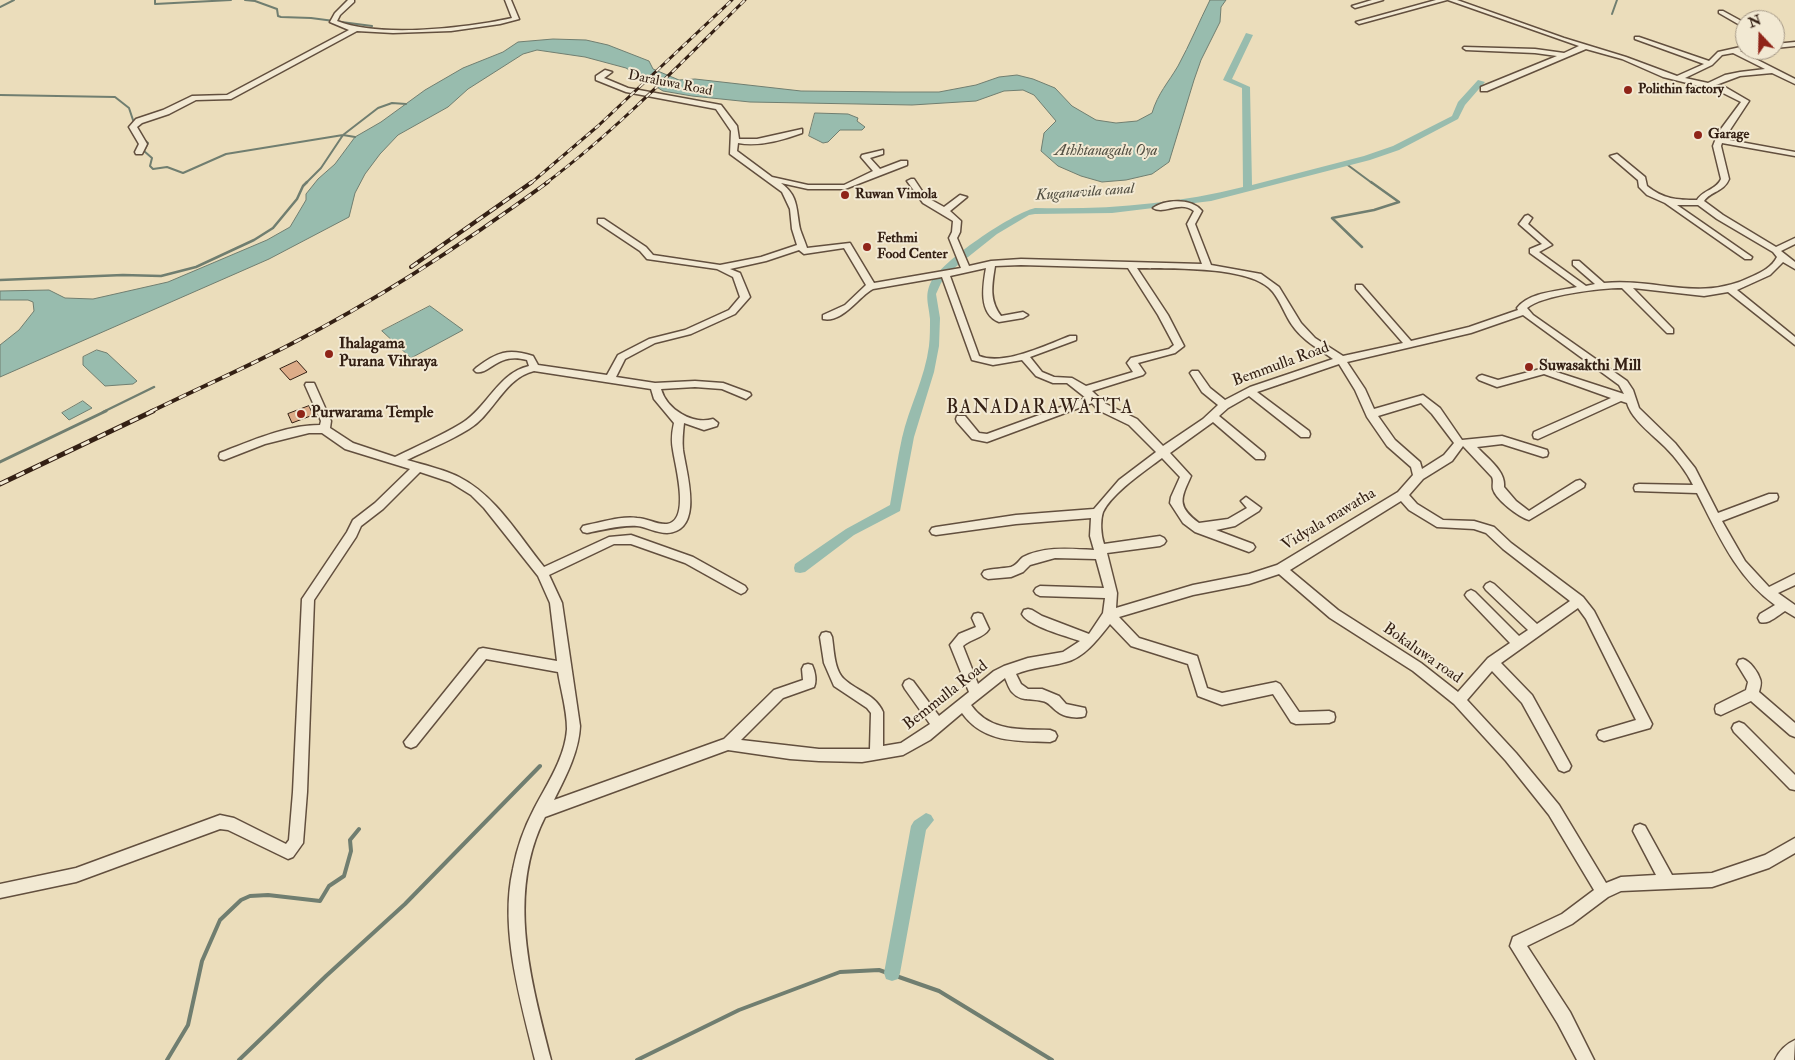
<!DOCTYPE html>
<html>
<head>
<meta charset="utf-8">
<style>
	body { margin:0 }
	#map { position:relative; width:1795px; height:1060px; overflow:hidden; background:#ebddbb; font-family:"IM FELL Double Pica",serif }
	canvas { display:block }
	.north { position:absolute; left:1735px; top:10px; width:50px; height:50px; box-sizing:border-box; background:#f2e9d3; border:1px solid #a69987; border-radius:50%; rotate:339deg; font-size:14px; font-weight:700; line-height:20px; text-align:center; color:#342014 }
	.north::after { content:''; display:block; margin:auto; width:18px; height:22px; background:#8f2418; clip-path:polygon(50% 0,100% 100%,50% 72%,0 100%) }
</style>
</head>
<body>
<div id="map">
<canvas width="1795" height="1060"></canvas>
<div class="north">N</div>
</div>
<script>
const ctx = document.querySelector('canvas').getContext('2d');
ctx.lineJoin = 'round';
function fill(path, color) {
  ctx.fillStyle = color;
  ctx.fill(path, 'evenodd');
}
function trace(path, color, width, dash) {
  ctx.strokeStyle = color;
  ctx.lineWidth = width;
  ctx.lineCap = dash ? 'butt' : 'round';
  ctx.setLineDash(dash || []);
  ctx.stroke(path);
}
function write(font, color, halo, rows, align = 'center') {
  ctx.font = font + ' "IM FELL Double Pica",serif';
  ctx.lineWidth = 4;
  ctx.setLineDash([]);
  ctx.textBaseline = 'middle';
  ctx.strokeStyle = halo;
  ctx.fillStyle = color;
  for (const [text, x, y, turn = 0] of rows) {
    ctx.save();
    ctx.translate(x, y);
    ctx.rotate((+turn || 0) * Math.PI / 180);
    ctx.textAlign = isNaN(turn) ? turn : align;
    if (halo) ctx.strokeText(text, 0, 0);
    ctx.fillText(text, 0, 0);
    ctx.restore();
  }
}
const water = new Path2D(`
	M1210 0H1226L1221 7 1220 22 1201 60 1194 80 1169 162 1152 174 1126 180 1102 182 1081 176 1058 166 1041 151 1044 133 1056 121 1034 95 1023 90 1004 91 976 101 912 105 750 102 692 96 663 91 626 68 585 57 537 50 523 54 468 89 448 107 398 135 380 154 365 174 355 193 349 217 269 259 0 377V345L19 330 34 311 33 302 28 300H0V291L49 290 65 298 93 299 168 282 267 240 290 227 306 200V194L318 179 335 164 355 137 381 122 425 90 463 68 503 52 518 42 553 39 586 40 608 45 649 61 653 69 679 80 695 79 801 91 896 92H939L976 85 999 77 1017 75 1033 79 1055 88 1072 106 1096 120 1116 123 1137 121 1152 113C1158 93 1168 83 1178 66 1190 44 1199 22 1210 0Z
	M815 113 848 114 858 118 857 121 865 127 862 130H840L828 142 823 143 809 136Z
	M430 306 463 330 411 358 382 331Z
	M97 350 107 353 137 381 133 384 105 386 83 365V357Z
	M83 401 92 408 69 420 62 413Z`);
fill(water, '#98bcae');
trace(water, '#707e70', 1);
trace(new Path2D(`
	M155 0V4L231 0
	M245 0 255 1 277 9 278 16 281 17 311 18 372 26
	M0 7 14 0
	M1612 14 1617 0
	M0 95 115 97 129 108 134 123
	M142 138 148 143 144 151 152 158 150 166 153 169 167 167 183 173 226 154 343 135 355 137
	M1345 163 1372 183
	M306 183 321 168 343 135 378 108 392 103 406 104`), '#707e70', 2);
trace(new Path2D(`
	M1362 247 1332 218 1374 210 1399 202 1371 182
	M0 280 123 275 161 276 196 267 254 240 273 228 297 199 303 186 307 182
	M103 412 154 387`), '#707e70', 2.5);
trace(new Path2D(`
	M0 462 106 411`), '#707e70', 3);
trace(new Path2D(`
	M167 1060 188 1025 202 961 220 920 241 900 250 896 268 895 320 901 329 886 344 876 351 851 350 840 359 829
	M239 1060 326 976 405 904 540 766
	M637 1060 739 1010 840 972 879 970 939 991 1052 1060`), '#707e70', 4);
fill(new Path2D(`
	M1246 33 1253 35 1232 79 1250 87 1252 185 1364 156 1393 146 1452 116 1458 102 1478 80 1485 82 1465 105 1458 119 1399 150 1370 160 1211 201 1112 213 1035 214 1029 215 997 234 948 273 941 283 936 294 940 318 939 346 934 372 914 437 900 511 854 535 805 572 800 573 795 572 794 568 795 564 846 529 890 505C894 483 897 460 902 438 909 407 925 378 929 346 930 337 930 328 930 319 929 305 924 296 931 282 942 261 1011 214 1035 208 1104 210 1175 204 1243 187L1242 88 1223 80Z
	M926 813 931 815 934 820 926 830 900 973 898 979 892 981 886 979 884 973 911 826 914 821Z`), '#98bcae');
const building = new Path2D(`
	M297 361 307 372 290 380 280 369Z
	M309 406 313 415 292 423 288 414Z`);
fill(building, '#ddac88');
trace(building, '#342014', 1);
const minor = new Path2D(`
	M348 0H354V2L340 15 337 21C379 38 467 28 512 18L505 0H511L519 19 500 24 451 31 393 33 357 31 231 99 196 100 169 114 142 123 137 127 147 144 142 154H136L135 152 139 144 129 127 136 119 163 110 192 96 227 95 349 30 330 22 335 13Z
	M1372 0H1383L1355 8 1352 6Z
	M1436 0H1447L1359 24 1356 22Z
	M1448 0H1457L1564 38 1626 57 1677 76 1704 64 1635 39V37H1639L1709 61 1718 52 1745 46V50L1740 51 1795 79V84L1772 73 1740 76 1716 85 1725 87 1749 101 1724 139 1795 152V156L1722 143 1721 146 1729 179C1724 192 1711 191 1704 201L1723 215 1776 247 1795 238V244L1781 251 1795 262V269L1783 262 1770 275 1737 290 1795 337V345L1728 292 1704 296 1633 288 1673 329V333H1667L1622 288C1601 288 1542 295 1527 308L1533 315 1627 381 1633 390 1639 408 1675 443 1695 468 1718 513 1769 494H1777L1778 497 1777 500 1722 521 1745 561 1769 587 1795 574V585L1778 593 1795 605V617L1785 611C1777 616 1768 625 1760 622L1758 618 1760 614 1775 605C1736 577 1718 534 1697 493L1635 491 1634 488 1635 485 1639 484 1693 485C1686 471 1676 458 1665 447 1652 434 1632 420 1627 403L1621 401 1538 439 1534 438 1533 435 1534 432 1611 398 1544 374 1497 387 1479 380 1477 378 1479 376 1482 375 1498 380 1544 368 1624 394 1619 385 1523 315 1471 333 1347 362 1365 389 1374 409 1423 395 1440 408 1462 440 1502 436 1547 450 1548 453 1547 456 1543 457 1502 444 1477 447C1487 458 1506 471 1504 487L1516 501 1529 511 1576 481 1580 480 1585 484 1584 487 1529 520C1519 517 1496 500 1493 489 1492 485 1494 481 1492 477L1463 446 1452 461 1423 479 1409 495 1417 504 1443 520 1474 521 1494 527 1511 543 1583 597 1594 611 1650 720 1652 724 1650 728 1604 741 1599 739 1597 735 1599 731 1636 720 1586 619 1578 608 1501 663 1532 695 1569 762 1571 766 1569 770 1564 772 1559 770 1522 703 1492 671 1467 700 1516 753 1559 805 1606 883 1621 877 1656 875 1633 831 1635 826 1640 824 1645 826 1672 875 1712 873 1765 855 1795 838V853L1769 868 1712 887 1621 891 1608 897 1572 924 1527 946 1570 1012 1594 1060H1577L1558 1024 1510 946 1513 937 1562 914 1594 890 1549 815 1506 761 1454 704 1413 671 1330 618 1279 574 1249 584 1193 595 1119 617 1139 638 1197 656 1207 688 1222 693 1276 682 1280 684 1299 712 1329 711 1334 713 1335 717 1334 721 1329 723 1296 724 1291 722 1273 694 1222 705 1198 696 1188 664 1131 646 1110 624C1099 638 1084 658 1066 662 1049 667 1032 667 1016 674L1021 684 1028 689H1042L1059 696 1066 704 1085 708 1086 712 1085 716C1078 719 1064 717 1058 712 1052 708 1049 702 1042 701 1030 698 1021 702 1012 692 1009 689 1007 682 1005 678L971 705C990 732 1020 729 1050 730L1055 732 1057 736 1055 740 1050 742C1017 741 983 743 962 713L930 740 903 755 862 762 819 761 790 759 728 750 545 817C506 894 531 981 551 1060H535C521 1002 499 929 513 869 517 848 524 828 534 809 547 784 565 758 567 729 567 710 561 691 558 672L486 659 416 746 411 748 406 746 404 742 479 649 483 648 557 661 550 603 538 576 484 508 471 495 450 482 420 472 383 509 361 526 356 537 314 600 307 792 303 843 293 857 288 859 228 830 220 829 76 882 0 898V884L76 868 220 815 234 818 286 844 289 840 293 792 302 599 347 532 353 520 375 503 410 469 345 449 322 433H309L265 444 224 460 220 459 219 456 220 453C251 441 286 425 320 425L321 421 305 385 306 383H314L315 385 331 421 330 428 353 443 395 457C417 446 441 436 462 423 487 408 498 373 529 366L527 360C497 352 490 375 476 372L474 370 476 368C497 352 508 348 533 356L538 365 607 375 618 355 649 339 685 330 729 310 740 297 733 277 717 269 647 259 640 251 598 223V219H604L646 247 653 255 720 265 761 257 797 245 792 229 790 209 782 192 730 154 731 131 716 109 626 92 596 80V76L605 70 612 72 604 78 628 88 721 105 737 126 739 139H757L802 129V133C783 140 759 147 738 143L737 151 772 177 808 185H844L873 171 861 157 862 155 883 150V154L870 158 880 169 901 161H907V165L845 189H808L781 183C799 196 796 210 800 229 802 235 805 242 807 248L850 243 874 283 961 268 949 238 952 232 953 221 923 203 907 181 911 179H914L926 197 944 207 960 195 967 197 950 211 961 221 960 232 957 238 969 266 991 261 1021 259 1202 264 1187 224 1194 211C1180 200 1164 215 1153 208 1165 199 1192 198 1202 211L1195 224 1211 265 1261 274 1279 287 1301 323 1315 338 1343 356 1403 343 1356 289V285H1362L1411 341 1469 327 1518 310 1517 308C1529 292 1559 291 1577 287L1530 253V249L1542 244 1519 224 1525 216 1528 215 1532 218 1528 224 1552 245 1539 252 1586 286 1595 284 1573 265V261H1579L1604 283C1660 278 1699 303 1753 276 1762 272 1772 267 1777 257L1773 252 1717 219 1698 205H1677L1752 257 1751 259H1745L1665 203 1647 195 1639 187 1638 180 1610 156 1617 154 1645 177 1647 186C1663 199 1677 200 1697 200 1703 190 1716 190 1721 179L1713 146 1718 133 1741 102 1719 91 1663 77 1622 59 1586 49 1487 91H1481V87L1557 56 1535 53 1466 50 1463 48 1464 47 1535 49 1564 53 1579 46ZM1733 53 1765 69 1740 72 1725 75 1708 83 1685 78 1712 65 1722 55ZM844 248 866 285 845 305 823 315V319C843 323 858 297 873 289L942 277 972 360 993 365 1022 360 1036 376 1053 383H1067L1086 398 987 434 979 433 965 416H957L956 419 957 422 972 439 987 442 1092 403 1098 410 1129 425 1156 452 1119 480 1094 509 1016 515 936 527 932 528 930 531 932 534 936 535 1016 524 1091 518 1090 536 1094 550C1071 549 1045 546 1023 557 1019 560 1017 565 1011 567 1002 569 993 568 984 571L982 574 984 577 988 579 1011 577 1023 572 1030 565 1055 558 1096 559 1104 588 1040 586 1036 588 1034 591 1036 594 1040 596 1105 598 1103 613 1089 634 1042 616 1032 610 1028 609 1024 610 1022 614C1028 626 1066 636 1080 641L1063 652 1028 658 1004 666 994 671 978 684 963 646C970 639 984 638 989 629L982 614 978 613 974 614 972 618 976 627 959 634 950 645 969 692 939 716 913 681 909 679 905 681 903 685 905 689 930 724 901 743 883 746V712C875 694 858 692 844 679 834 670 834 649 832 637L830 633 826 632 822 633 820 637 824 663 834 686 867 708 871 713 870 749H819L741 740 783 698 814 687C817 681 815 671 812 665L808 664 804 665 802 669 803 680 774 690 724 739 554 800C565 778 579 752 580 726L562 603 549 575 614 544H631L685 563 737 592 741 594 745 592 747 589 745 586 693 557 631 535 609 537 544 567C519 536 495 495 459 477 443 469 424 465 407 460 427 450 450 441 469 429 494 414 504 378 534 371L651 389 654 399 674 423C672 432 671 440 673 450 675 465 691 521 667 524 657 525 647 518 637 518 620 516 603 522 587 525L583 526 581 529 583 532 587 533C603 530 620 525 637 526 647 527 656 533 667 533 705 531 686 472 683 450 682 441 683 432 684 423L704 430 717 426 718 423 713 419C693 425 667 410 661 389L695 387 722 389 746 399 751 395 750 393 723 383 695 381 655 383 616 377 625 359 655 343 691 334 735 314 750 297 740 273 730 269 766 261 799 250 804 254ZM1021 265 1128 268 1158 315 1174 345 1169 349 1131 358 1127 363 1133 372 1086 386 1072 378 1054 377 1042 372 1030 357 1076 340V336H1070C1046 345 1004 366 979 356L950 276 986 268C983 285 978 314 999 322L1023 318 1028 315 1023 312 1001 316C989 300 992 285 995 266ZM1137 268C1170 269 1252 265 1273 292 1281 302 1285 315 1292 325 1302 340 1319 349 1333 359L1250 387 1225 400 1210 388 1198 371H1192L1190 373 1202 392 1218 405 1203 419 1163 446 1137 419 1106 404 1092 391 1143 375 1145 373 1138 363 1175 353 1184 346 1168 315ZM1339 364 1355 390 1367 417 1387 446 1411 467 1413 475 1398 492 1277 565 1249 574 1193 585 1116 608 1117 593 1107 553 1160 546 1164 544 1166 541 1164 538 1160 536 1104 544C1101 535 1100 521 1103 512 1112 493 1145 471 1162 458L1180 477 1171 497 1170 503 1183 523 1195 532 1249 552 1253 550 1255 547 1253 544 1216 530 1235 526 1259 511 1261 508 1246 497 1241 501 1247 508 1228 519 1199 523C1176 506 1181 498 1191 476L1170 453 1213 422 1256 459H1264L1265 456 1264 453 1219 416 1228 408 1249 396 1301 437H1309L1310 434 1309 431 1257 392ZM1421 403 1432 414 1454 443 1444 455 1422 469 1420 462 1395 440 1378 416ZM1401 501 1409 510 1437 527 1474 529 1486 533 1503 549 1570 601 1537 624 1494 584 1490 582 1486 584 1484 587 1486 590 1528 630 1519 636 1475 592 1471 590 1467 592 1465 595 1467 598 1510 643 1488 658 1458 692 1421 663 1338 610 1290 570Z
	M1719 11H1723L1745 23V28L1719 13Z
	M1795 42V46L1775 48V44Z
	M1743 659C1750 661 1758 672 1760 679 1762 683 1760 688 1759 692L1795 723V737L1790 735 1751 701 1721 715 1716 713 1715 709 1716 705 1746 690 1748 682 1737 664 1739 660Z
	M1739 722 1744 724 1795 775V790L1790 789 1734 732 1732 728 1734 724Z
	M1795 1040 1794 1060H1775C1779 1051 1786 1044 1795 1040Z`);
trace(minor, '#624f3e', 3);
fill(minor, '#f2e9d3');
const railFar2 = new Path2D(`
	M531 183 598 126 732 0
	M546 183C618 129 681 63 745 0`);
const railFar1 = new Path2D(`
	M411 267 532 182
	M150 412C197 389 245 368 291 344 381 298 466 242 548 182`);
const rail = new Path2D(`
	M0 484 153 411`);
trace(railFar2, '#342014', 3);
trace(railFar1, '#342014', 4);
trace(rail, '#342014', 5);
trace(railFar2, '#f2e9d3', 2, [6]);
trace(railFar1, '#f2e9d3', 2.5, [8]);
trace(rail, '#f2e9d3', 3, [9]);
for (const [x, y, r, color] of [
	[1628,90,5,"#8f2418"],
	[1698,135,5,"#8f2418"],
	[845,195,5,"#8f2418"],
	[867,247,5,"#8f2418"],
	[329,354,5,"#8f2418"],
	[1529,367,5,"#8f2418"],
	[301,414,5,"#8f2418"]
]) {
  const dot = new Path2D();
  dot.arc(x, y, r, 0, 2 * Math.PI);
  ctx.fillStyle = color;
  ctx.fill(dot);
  trace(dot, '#f2e9d3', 2);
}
write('14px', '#342014', '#f2e9d3', [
	["Daraluwa Road",670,84,11]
]);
write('bold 14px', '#342014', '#f2e9d3', [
	["Polithin factory",1638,90],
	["Garage",1708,135],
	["Ruwan Vimola",855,195],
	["Fethmi",877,239],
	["Food Center",877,255]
], 'left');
write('italic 15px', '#524f42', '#f2e9d3', [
	["Athhtanagalu Oya",1106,152],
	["Kuganavila canal",1085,193,-4]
]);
write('bold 16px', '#342014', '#f2e9d3', [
	["Ihalagama",339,345],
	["Purana Vihraya",339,363],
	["Suwasakthi Mill",1539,367],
	["Purwarama Temple",311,414]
], 'left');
write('16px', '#342014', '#f2e9d3', [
	["Bemmulla Road",1281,365,-20],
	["Vidyala mawatha",1329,520,-31],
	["Bokaluwa road",1422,654,35],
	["Bemmulla Road",946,696,-38]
]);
ctx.letterSpacing = '1px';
write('19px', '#342014', '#f2e9d3', [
	["BANADARAWATTA",1040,409]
]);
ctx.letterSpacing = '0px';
</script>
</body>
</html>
